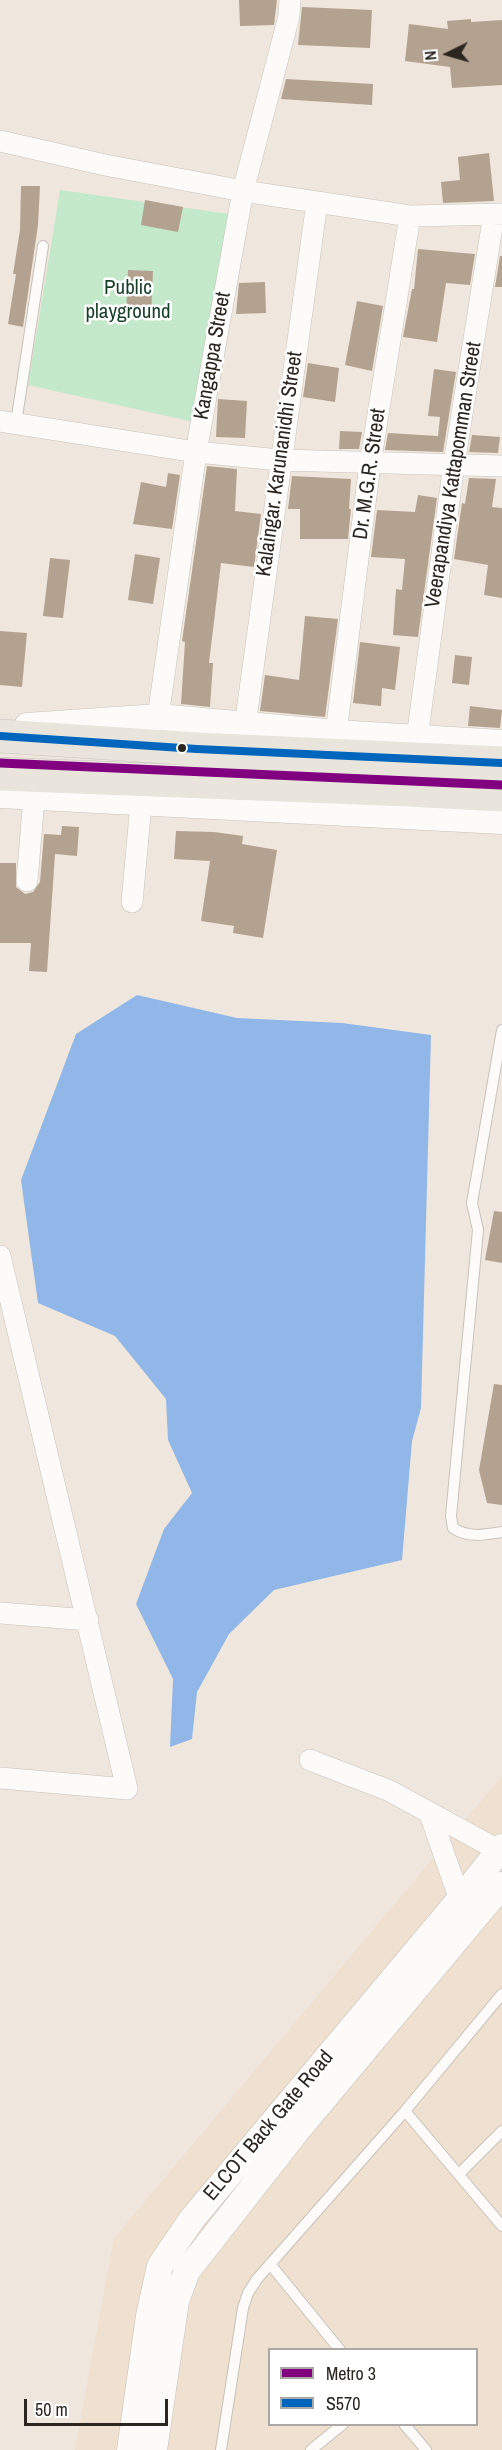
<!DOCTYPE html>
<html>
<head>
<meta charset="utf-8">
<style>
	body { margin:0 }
	#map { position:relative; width:502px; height:2450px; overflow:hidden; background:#efe6dd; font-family:"Archivo Narrow",sans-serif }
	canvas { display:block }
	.legend { position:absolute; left:268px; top:2348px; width:210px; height:78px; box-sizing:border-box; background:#fff; border:2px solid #aba8a6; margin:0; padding:8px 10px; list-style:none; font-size:18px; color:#2c2620 }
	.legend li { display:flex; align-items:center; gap:12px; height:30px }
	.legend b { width:30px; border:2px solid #aba8a6 }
	.north { position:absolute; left:418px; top:24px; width:60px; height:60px; -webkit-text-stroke:4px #fff; paint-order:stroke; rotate:265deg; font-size:16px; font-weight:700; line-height:24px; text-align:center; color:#2c2620 }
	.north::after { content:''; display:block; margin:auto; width:21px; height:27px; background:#2c2620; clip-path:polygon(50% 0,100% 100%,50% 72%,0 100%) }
	.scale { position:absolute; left:24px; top:2399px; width:144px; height:27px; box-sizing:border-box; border:3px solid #2c2620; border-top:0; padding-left:8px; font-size:18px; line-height:21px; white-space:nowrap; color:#2c2620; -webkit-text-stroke:4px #fff; paint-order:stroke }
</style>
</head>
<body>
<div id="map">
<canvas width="502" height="2450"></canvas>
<ul class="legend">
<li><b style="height:8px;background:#800080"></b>Metro 3</li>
<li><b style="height:8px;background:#0065bd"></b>S570</li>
</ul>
<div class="north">N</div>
<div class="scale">50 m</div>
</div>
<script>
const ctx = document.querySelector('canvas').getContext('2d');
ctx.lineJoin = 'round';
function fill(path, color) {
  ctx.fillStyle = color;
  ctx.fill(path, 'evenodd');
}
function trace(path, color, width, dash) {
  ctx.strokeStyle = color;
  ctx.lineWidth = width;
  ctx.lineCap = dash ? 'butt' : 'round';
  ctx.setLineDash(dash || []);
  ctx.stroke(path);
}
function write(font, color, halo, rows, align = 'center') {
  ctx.font = font + ' "Archivo Narrow",sans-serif';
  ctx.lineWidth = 5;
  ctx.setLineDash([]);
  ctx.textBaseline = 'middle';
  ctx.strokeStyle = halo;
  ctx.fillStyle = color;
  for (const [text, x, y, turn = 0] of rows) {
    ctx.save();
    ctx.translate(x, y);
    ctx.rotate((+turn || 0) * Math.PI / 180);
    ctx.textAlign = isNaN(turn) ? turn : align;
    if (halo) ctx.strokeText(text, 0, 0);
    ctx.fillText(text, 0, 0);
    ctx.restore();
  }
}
fill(new Path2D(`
	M502 1776V2450H75L114 2238ZM270 2350H476V2424H270Z`), '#efe0cf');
fill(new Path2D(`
	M60 190 229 214 194 422 28 385Z`), '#c3e8ca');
fill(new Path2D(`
	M137 995 237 1018 342 1023 431 1035 421 1408 412 1441 402 1560 274 1590 229 1634 197 1692 192 1739 170 1747 173 1679 136 1604 164 1529 192 1493 168 1440 166 1399 115 1336 38 1303 21 1180 76 1034Z`), '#90b7e7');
fill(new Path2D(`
	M239 0H277L274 25 240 26Z
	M302 7 372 10 370 48 298 45Z
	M471 19V22L502 20V85L452 88 450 67 405 61 409 24 448 29 447 21Z
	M286 79 373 84 372 105 281 99Z
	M489 153 494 201 443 203 441 182 460 180 458 157Z
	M21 186H40L38 225 23 327 8 324 16 274H13L20 230Z
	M145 200 183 207 178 232 141 225Z
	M418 249 475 254 470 285 446 283 437 342 403 337 412 289H414Z
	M500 256H502V287H495Z
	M128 270 153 271 151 317 126 316Z
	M265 282 266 313 236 314 239 283Z
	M357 301 383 306 372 371 345 365Z
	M308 363 339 368 335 402 303 397Z
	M434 369 456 372 443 452 385 450 388 433 438 436 440 417 428 416Z
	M218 399 247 401 245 438 216 437Z
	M340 431 362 432 359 449H339Z
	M472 435 500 437 498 453 469 452Z
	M207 466 237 469 235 511 261 514 254 567 221 563 209 663H213L210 707 181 704 185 642 182 641Z
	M168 473 180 475 172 529 133 524 141 482 166 487Z
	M292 476 351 479 349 509H351L348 539H300V509H288Z
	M469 478 496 479 492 507 502 508V598L484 595 488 565 454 559 462 503 465 504Z
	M418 495 437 498 418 637 393 635 396 589 402 590 405 559 371 557 377 510 415 512Z
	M135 554 160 558 153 604 128 600Z
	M50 558 70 560 63 618 43 616Z
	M305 616 338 619 325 717 260 711 265 675 299 680Z
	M0 631 27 633 22 687 0 685Z
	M360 642 400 647 395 690 382 688 381 706 353 703Z
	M455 655 472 657 469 685 452 683Z
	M470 706 502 710 500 728 468 726Z
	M62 826 79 827 77 856 55 854 47 972 29 971 31 943H0V863H16V887L25 894 33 892 40 882 44 834 61 835Z
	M176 831 214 832 243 836 242 844 277 850 263 938 233 933 234 926 201 921 210 861 174 859Z
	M494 1211 502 1212V1263L485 1260Z
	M494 1384 502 1385V1505L487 1503 479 1470Z`), '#b4a291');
const service = new Path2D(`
	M16 423 43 246
	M502 1030 472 1203 478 1230 451 1516 453 1528C468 1538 485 1535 502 1532
	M405 2111 502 1994
	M459 2174 502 2131
	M270 2264 340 2350
	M404 2424 426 2450
	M221 2450 243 2308 248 2293 257 2279 405 2111 502 2226
	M311 2450 343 2424`);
const minor = new Path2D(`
	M0 141 105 165 243 191 410 216 502 214
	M0 421 196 452 280 460 502 466
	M158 717 196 452 243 191 289 16 290 0
	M245 726 317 202
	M336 733 370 464 410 216
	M415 753 454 464 494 214
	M27 881 34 797
	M132 902 141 804
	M0 1256 127 1789 0 1778
	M0 1613 88 1620
	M310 1760 390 1791 498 1850
	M430 1814 460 1900`);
const tertiary = new Path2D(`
	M27 726 158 717 336 733 502 743
	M0 795 502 821
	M130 2450 149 2316 160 2266 192 2219 471 1886 502 1847
	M154 2450 176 2301 187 2271 296 2132 502 1885`);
const primary = new Path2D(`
	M0 736 197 749 502 763
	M0 774 408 790 502 795`);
trace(service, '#c8c2bb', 12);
trace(minor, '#c8c2bb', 22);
trace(tertiary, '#c8c2bb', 27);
trace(primary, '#c7c3be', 34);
trace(service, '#fdfbfa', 10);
trace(minor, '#fdfbfa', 21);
trace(tertiary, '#fdfbfa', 26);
trace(primary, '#e9e4dc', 33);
trace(new Path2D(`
	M0 736 197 749 502 763`), '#0065bd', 8);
trace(new Path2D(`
	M0 763 502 785`), '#800080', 9);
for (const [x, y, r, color] of [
	[182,748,5,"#2c2620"]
]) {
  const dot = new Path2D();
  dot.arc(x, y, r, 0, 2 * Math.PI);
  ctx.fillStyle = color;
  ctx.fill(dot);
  trace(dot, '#fff', 2);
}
write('21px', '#173f28', '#fff', [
	["Public",128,288],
	["playground",128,312]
]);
write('21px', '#2c2620', '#fff', [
	["Kangappa Street",213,356,-80],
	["Kalaingar. Karunanidhi Street",280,464,-82],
	["Dr. M.G.R. Street",370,474,-82],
	["Veerapandiya Kattapomman Street",454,475,-81],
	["ELCOT Back Gate Road",269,2126,-50]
]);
</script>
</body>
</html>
